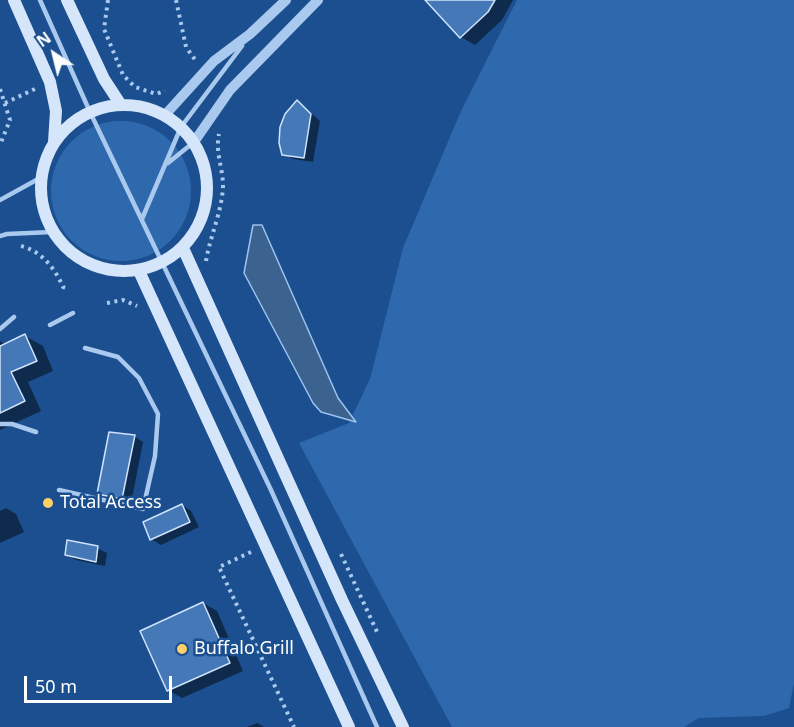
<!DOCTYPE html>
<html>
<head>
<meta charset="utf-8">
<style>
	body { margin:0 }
	#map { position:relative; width:794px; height:727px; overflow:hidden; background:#1b4f8f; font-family:"Noto Sans",sans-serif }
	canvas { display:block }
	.north { position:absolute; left:24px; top:24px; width:60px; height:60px; -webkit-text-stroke:4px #1b4f8f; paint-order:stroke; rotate:325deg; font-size:16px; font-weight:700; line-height:24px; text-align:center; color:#fff }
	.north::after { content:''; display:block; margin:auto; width:21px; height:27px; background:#fff; clip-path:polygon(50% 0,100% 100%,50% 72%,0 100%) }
	.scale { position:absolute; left:24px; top:676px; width:148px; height:27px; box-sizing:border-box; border:3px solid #fff; border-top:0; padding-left:8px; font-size:18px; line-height:21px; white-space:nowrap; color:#fff; -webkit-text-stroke:4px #1b4f8f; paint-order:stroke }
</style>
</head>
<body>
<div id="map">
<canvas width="794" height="727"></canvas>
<div class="north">N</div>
<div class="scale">50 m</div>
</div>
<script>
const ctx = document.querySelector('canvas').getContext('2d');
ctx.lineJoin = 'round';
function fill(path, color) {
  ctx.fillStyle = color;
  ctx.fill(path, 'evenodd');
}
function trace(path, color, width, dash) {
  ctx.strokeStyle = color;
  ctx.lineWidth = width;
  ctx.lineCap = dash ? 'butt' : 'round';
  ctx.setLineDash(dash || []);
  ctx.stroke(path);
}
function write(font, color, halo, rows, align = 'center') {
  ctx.font = font + ' "Noto Sans",sans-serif';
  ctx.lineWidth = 5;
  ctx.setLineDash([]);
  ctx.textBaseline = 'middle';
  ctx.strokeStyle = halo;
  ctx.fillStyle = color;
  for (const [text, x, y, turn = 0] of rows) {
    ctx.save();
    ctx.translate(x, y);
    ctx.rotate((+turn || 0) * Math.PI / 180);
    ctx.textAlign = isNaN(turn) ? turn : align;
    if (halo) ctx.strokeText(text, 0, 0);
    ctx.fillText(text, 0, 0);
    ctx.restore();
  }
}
fill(new Path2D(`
	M517 0H794V683L789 708 764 716 699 718 684 727H452L299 443 349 423 370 379 403 248 461 111Z
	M51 191a70 70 0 1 1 140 0a70 70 0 1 1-140 0Z`), '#2e69ad');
const water = new Path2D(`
	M253 225H262L338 398 356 422 321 412 313 403 244 273Z`);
fill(water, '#3c6290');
trace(water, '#9cc4f0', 1.5);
fill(new Path2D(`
	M427 0H513L502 20 475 45 461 37Z
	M298 102 320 121 313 162 293 159 284 154Z
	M25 336 43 346 53 371 28 382 41 411 0 430V341L6 345Z
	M134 436 143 442 131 504 108 499 99 493Z
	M182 505 191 511 199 527 161 545 151 539Z
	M6 508 16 514 24 532 0 543V511Z
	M97 548 107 553 105 566 76 560 66 555Z
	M203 603 217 611 243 671 182 698 168 690Z
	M257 723 264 727H247Z`), '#0007');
const building = new Path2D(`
	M425 0H495L488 12 460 38Z
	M297 100 311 114 304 158 282 155 279 143 280 127 285 114Z
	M25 334 37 361 11 372 25 401 0 413V346Z
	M109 432 135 435 122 499 97 494Z
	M182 504 190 522 150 540 143 522Z
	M67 540 98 546 96 562 65 555Z
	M203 602 230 663 167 691 140 631Z`);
fill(building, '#4478b7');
trace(building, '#cfe3fa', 1.5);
trace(new Path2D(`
	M108 0 104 29 123 75 135 87 156 94 165 91
	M176 0 186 47 196 61
	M0 89 10 120 0 145
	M5 103 37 88
	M21 246C41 251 55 268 63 287L68 289
	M206 261C210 236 222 212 223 186 223 168 215 152 219 134
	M107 303 123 300 137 306
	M251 552 219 567 294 727
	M341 554 378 634`), '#a9c9ee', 4, [3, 4.5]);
trace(new Path2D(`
	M40 0 90 112 271 490 377 727
	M168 163 194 142
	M0 200 40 178
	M142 219 181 127 242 46
	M0 236 7 234 52 232
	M50 325 73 313
	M0 329 14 317
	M0 424H12L36 432
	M59 490 143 509 155 456 158 414 139 378 118 357 85 348`), '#a9c9ee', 4.5);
trace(new Path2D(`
	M165 115 214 61 250 34 286 0
	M194 142 230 90 318 0`), '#a9c9ee', 10);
trace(new Path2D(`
	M14 0 50 82 56 111 54 142
	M67 0 104 79 121 105
	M41 188a83 83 0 1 1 166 0a83 83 0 1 1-166 0Z
	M183 248 342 600 403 727
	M139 271 349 727`), '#d6e6fa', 12);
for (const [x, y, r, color] of [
	[48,503,6,"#ffd166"],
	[182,649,6,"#ffd166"]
]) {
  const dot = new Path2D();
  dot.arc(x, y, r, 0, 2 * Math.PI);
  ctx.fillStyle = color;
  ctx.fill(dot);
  trace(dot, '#1b4f8f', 2);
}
write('18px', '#fff', '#1b4f8f', [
	["Total Access",60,503],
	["Buffalo Grill",194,649]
], 'left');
</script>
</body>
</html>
